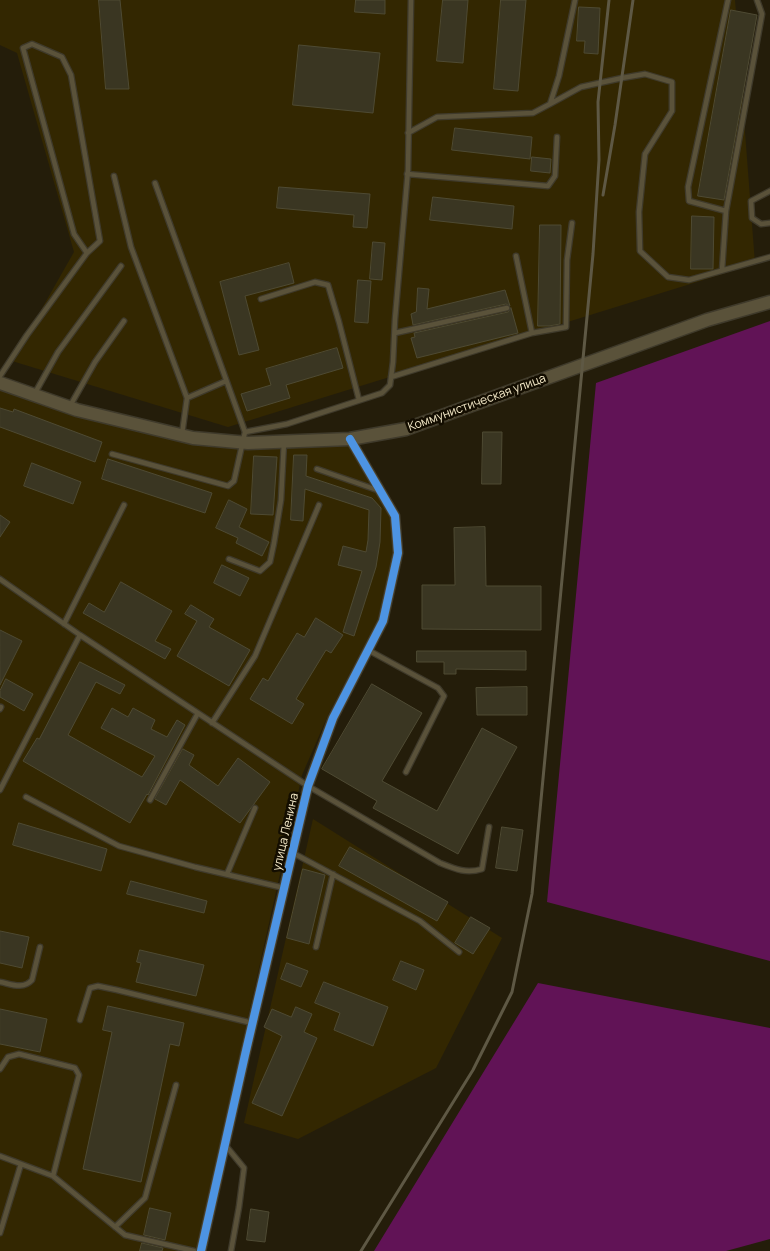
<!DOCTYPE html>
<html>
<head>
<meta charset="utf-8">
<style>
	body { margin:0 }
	canvas { display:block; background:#241d0a }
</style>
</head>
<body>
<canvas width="770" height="1251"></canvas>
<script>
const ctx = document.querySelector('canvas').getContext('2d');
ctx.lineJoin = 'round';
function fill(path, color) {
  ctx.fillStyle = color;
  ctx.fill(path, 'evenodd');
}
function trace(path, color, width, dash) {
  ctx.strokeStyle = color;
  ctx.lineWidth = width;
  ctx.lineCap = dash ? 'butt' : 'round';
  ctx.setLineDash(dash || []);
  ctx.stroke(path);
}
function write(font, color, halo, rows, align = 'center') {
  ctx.font = font + ' Manrope,sans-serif';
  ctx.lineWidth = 5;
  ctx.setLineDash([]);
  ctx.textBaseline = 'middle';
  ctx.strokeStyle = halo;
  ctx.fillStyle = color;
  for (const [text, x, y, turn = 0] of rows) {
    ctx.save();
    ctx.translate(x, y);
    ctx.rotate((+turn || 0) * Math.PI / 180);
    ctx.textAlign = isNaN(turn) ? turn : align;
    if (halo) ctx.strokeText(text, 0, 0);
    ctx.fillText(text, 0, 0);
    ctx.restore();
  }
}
fill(new Path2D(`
	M0 0H735L755 264 228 427 12 361 74 252 17 53 0 45Z
	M0 386 190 441 346 443 391 517 393 551 378 619 329 713 302 775 196 1251H0Z
	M313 819 502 938 436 1068 298 1139 244 1123Z`), '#332701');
fill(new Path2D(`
	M770 321V961L547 902 596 383Z
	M538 983 770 1028V1239L726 1251H374Z`), '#611356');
const building = new Path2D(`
	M99 0H120L129 89H106Z
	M356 0H385V14L355 12Z
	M443 0H468L463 63 437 61Z
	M501 0H526L518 91 494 89Z
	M579 7 600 8 598 54 584 53 585 41H577Z
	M731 10 757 15 724 200 698 196Z
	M299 45 380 53 373 113 293 105Z
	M455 128 532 137 530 159 452 150Z
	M532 157 551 159 550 173 531 171Z
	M279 187 370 194 367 228 353 227 354 215 277 208Z
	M433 197 514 206 512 229 430 220Z
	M692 216 714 217 713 269H691Z
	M540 225H561L560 324 549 326H538Z
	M373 242 385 243 382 280 370 279Z
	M289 263 294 283 245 296 259 350 239 355 220 282Z
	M358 280 371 281 368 323 355 322Z
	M418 288 429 289 427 309 505 290 510 306 506 304 413 325 411 314 416 312Z
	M511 308 518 333 417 358 411 338 415 337 414 333 508 312Z
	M337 348 343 368 286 385 290 398 247 411 241 394 271 385 266 369Z
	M0 408 13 412 14 409 102 442 95 462 0 427Z
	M483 432H502L501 484H482Z
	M294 455H307L306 476 372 498 381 508 380 542 376 567 354 636 343 632 362 571 338 565 343 546 366 552 368 540 369 510 305 489 303 521 291 520Z
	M254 456 277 457 273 515 251 514Z
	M108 459 212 493 205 513 102 479Z
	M32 463 81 482 73 504 24 486Z
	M229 500 247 509 239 527 269 542 262 556 236 543 238 538 216 528Z
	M0 515 10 522 0 537Z
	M485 527 486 586H541V630L422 629V585H455L454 528Z
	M222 565 249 578 240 596 214 583Z
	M121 582 172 611 155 641 171 649 165 659 83 613 89 603 104 612Z
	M191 605 214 619 209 627 250 650 229 686 177 656 197 621 185 614Z
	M316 618 343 635 331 653 326 650 296 699 304 704 292 724 250 699 263 678 268 681 297 633 304 637Z
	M0 630 22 641 0 685Z
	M417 651H526V670L456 669V674H444V662H417Z
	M80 662 125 685 120 694 96 682 68 735 142 777 155 756 101 728 112 708 128 717 133 708 155 720 151 729 167 737 177 720 185 725 148 795 147 794 130 823 23 761 37 738 39 739Z
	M6 679 33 694 24 711 0 697V691Z
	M372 684 422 713 382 781 437 811 482 728 517 747 458 854 373 808 377 801 322 769Z
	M527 687V715H477L476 688Z
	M183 749 194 755 189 765 218 786 238 758 270 782 240 823 180 780 166 805 155 799Z
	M19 823 107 849 101 871 13 845Z
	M502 827 523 830 517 871 496 868Z
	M350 847 448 902 437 921 339 866Z
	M303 869 325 875 309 944 287 938Z
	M131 881 207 901 204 913 127 894Z
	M471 917 490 928 473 954 455 943Z
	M0 931 29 937 22 968 0 963Z
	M140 950 204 965 196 996 136 982 141 963 137 962Z
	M401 961 424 970 416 990 393 980Z
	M287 963 308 971 301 987 281 979Z
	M324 982 388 1007 373 1046 334 1030 340 1013 315 1003Z
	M108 1006 184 1023 179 1046 170 1044 141 1182 83 1169 112 1032 103 1030Z
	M296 1007 312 1014 304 1032 317 1038 282 1116 252 1103 282 1036 264 1027 272 1009 291 1017Z
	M0 1009 47 1019 40 1052 0 1044Z
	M150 1208 171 1213 165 1240 144 1235Z
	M251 1209 269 1212 265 1242 247 1240Z
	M142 1243 163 1248 162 1251H140Z`);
fill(building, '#3a3622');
trace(building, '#4e4a33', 1);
const service = new Path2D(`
	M550 104 581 87 622 78 645 74 672 82V111L645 154 639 212 640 251 668 277 689 280 770 257
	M408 133 437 117 533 113 550 104 559 76 575 0
	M407 174 548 186 555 176 557 137
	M114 176 131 247 187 398 182 434
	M155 183 245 432
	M770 191 751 201 752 218 761 224 770 223
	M726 211 689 201 688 187 728 0
	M516 256 532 333
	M722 270 726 211 762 14 757 0
	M261 299 315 282 328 285 339 322 359 400
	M395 333 507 308
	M0 376 27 335 87 253 100 241 71 75 62 57 32 44 23 48 74 234 87 253
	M391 377 532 333 566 327 567 260 572 223
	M35 393 58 352 121 266
	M187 398 226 381
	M70 406 95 362 124 321
	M112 454 228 486 234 481 245 432 287 424 382 393 390 385 393 362 395 319 408 170 411 0
	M317 469 380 491
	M229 559 260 571 270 562 274 543 281 500 284 442
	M0 579 80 635 308 786 440 863C455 869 466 874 482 869L489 827
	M64 624 124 505
	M368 650 438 688 444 696 406 772
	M0 709 1 707
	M212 723 255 656 319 505
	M0 790 80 635
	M26 797 119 846 195 867 284 888
	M150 800 198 713
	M293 853 420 921 459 952
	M227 874 255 808
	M316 947 333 874
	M0 982C11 984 23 990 32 980L40 947
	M80 1020 90 988 98 986 117 990 252 1023
	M0 1069 8 1057 19 1054 75 1068 79 1075 53 1176
	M226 1146 244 1168 239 1207 231 1251
	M0 1156 53 1176 125 1235 194 1251
	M115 1227 145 1198 176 1085
	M0 1233 21 1164`);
const minor = new Path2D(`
	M201 1251 245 1055 308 786 333 718 383 621 398 553 395 516 350 439`);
const secondary = new Path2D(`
	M0 383 77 410 193 438 248 443 350 439 406 429 707 320 770 302`);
trace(service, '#3f3a2b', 7);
trace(minor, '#3f3a2b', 11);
trace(secondary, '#3f3a2b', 15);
trace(service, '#5a523a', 4.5);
trace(minor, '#5a523a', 9);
trace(secondary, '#5a523a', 12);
trace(new Path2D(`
	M603 195 615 125 633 0
	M361 1251 473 1070 512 992 532 894 593 254 599 160 598 102 609 0`), '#5e5844', 3);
trace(new Path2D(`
	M201 1251 245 1055 308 786 333 718 383 621 398 553 395 516 350 439`), '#4d94e3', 8);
write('12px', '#f5eac8', '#130d00', [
	["Коммунистическая улица",477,403,-20],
	["улица Ленина",286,832,-77]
]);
</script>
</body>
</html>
